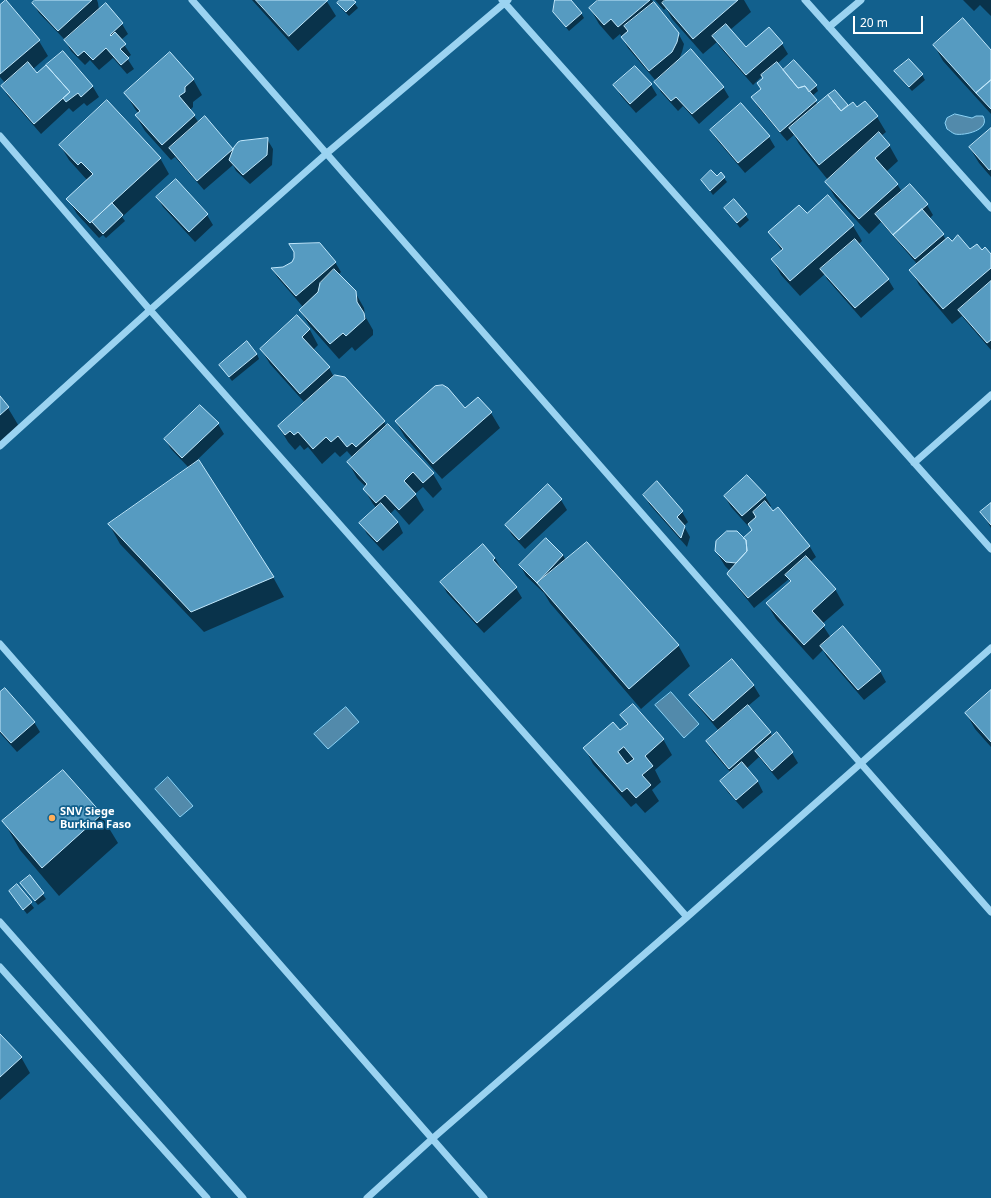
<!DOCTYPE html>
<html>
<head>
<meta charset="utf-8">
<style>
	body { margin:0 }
	#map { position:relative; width:991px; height:1198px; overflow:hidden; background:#12608d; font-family:"Noto Sans",sans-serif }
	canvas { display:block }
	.scale { position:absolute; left:853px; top:16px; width:70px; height:18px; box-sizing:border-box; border:2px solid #fff; border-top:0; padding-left:5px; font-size:12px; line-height:14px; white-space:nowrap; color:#fff; -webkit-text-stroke:3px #12608d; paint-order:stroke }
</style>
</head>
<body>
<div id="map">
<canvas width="991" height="1198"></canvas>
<div class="scale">20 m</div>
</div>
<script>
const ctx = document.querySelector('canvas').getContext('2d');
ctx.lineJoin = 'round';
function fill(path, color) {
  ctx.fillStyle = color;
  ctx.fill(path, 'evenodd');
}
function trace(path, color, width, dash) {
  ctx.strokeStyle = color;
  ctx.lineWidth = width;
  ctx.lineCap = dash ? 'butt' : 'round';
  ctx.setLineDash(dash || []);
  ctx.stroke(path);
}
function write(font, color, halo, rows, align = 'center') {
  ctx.font = font + ' "Noto Sans",sans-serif';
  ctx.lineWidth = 3.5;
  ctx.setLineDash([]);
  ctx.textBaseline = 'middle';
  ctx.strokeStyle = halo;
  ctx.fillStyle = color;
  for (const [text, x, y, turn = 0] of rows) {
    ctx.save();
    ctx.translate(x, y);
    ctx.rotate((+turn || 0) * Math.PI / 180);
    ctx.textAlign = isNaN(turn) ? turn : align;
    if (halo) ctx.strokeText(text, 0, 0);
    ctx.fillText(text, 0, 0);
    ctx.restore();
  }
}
const water = new Path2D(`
	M955 114 972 118 976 116H983C991 130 964 136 955 134 952 133 949 130 947 129L945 123 947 118Z
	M671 692 699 724 684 738 655 705Z
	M346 707 359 722 328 749 314 734Z
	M168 777 193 806 180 817 155 789Z`);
fill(water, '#528aab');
trace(water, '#8cd2f5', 1);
fill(new Path2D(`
	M36 0H97L98 3 99 10 106 5 122 24 128 34 121 40 131 55 127 58 134 69 127 74 113 58 99 70 90 60 85 65 71 51 65 40 39 13 33 3Z
	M252 0H326L336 16 298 51Z
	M341 0H352L358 8 349 16 341 8 338 3Z
	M556 0H570L581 13 584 18 569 31 557 17 554 12Z
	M596 0H652L656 6 678 33 684 44 682 52 678 62 723 87 729 97 699 124 683 106 678 111 661 92 656 81 628 48 620 34 613 40 599 24 590 8 598 2Z
	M655 0H744L751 12 730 30 746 49 782 44 788 54 777 64 783 71 816 86 818 91 812 96 818 105 835 91 848 107 857 108 877 117 886 132 881 136 889 145 898 161 886 172 897 184 902 192 910 185 927 205 933 215 929 219 943 235 946 240 970 251H982L991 255V350L965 320 962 316 952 324 919 285 911 270 917 264 881 222 869 234 835 197 826 182 828 180 799 144 794 135 787 141 758 107 752 97 762 89 764 78 762 76 753 85 719 46 717 42 703 54 672 19 666 8 664 10Z
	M963 0H991V16L980 5 974 11Z
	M0 7 39 41 48 56 33 69 37 74 63 52 93 87 99 97 87 106 84 103 73 112 69 108 41 134 8 96 2 86 5 83 0 77Z
	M934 45 991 51V114L943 61Z
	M909 60 922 75 925 80 912 91 898 76 896 72Z
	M193 79 202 95 193 102V107L190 110 199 123 204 118 233 151 267 139 273 149 272 165 250 184 236 171 233 165 204 190 175 157 171 160 145 131 136 116 139 114 135 109 126 94Z
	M615 85H651L657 95 636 113 621 96Z
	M991 129V177L979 163 970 148Z
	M711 130 769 137 775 147 745 173 717 140Z
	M60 145 160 158 169 174 122 217 125 221 106 238 103 235 99 238 77 214 68 199 87 180 69 160Z
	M717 178H724L727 182 713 195 702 180Z
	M176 180 207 215 213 225 195 242 163 207 157 197Z
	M828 196 853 226 862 241 858 245 888 279 894 289 861 318 827 279 825 274 800 296 781 275 772 259 782 251 769 232 807 215Z
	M734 200 749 220 740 228 725 208Z
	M335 262 341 272 338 275 355 292 364 308 365 316 373 330V335L355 351 352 347 339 359 309 325 300 310 303 307 278 278 272 269Z
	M297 316 310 330 318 345 313 350 329 368 334 377 344 378 384 422 387 427 433 474 442 489 433 498 423 487 415 494 424 510 409 525 395 509 390 514 398 522 403 533 383 551 367 534 361 523 377 509 373 504 364 489 366 487 357 478 348 462 353 458 347 451 340 457 335 452 322 464 308 447 304 450 300 445 295 450 288 442 279 427 305 403 270 364 261 349Z
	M257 354 259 359 232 381 220 365Z
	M0 397 8 408 20 428 0 444Z
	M465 410 491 413 500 428 442 479 405 437 396 422Z
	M218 424 224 434 193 464 273 577 284 597 204 632 120 544 109 524 189 468 171 449 165 439Z
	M657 483 682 512 688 522 684 526 690 537 687 547 650 505 644 495Z
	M765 496 771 506 769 507 773 512 778 508 810 547 816 557 810 562 835 589 844 605 822 624 831 638 880 671 886 682 864 700 827 657 823 650 813 660 776 619 767 604 790 582 789 579 754 608 735 584 728 574 730 571 725 566 716 551 743 539 753 531 749 525 748 526 731 507 725 497Z
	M561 500 567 510 525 549 512 535 506 525Z
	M991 505V528L982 512Z
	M563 555 566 561 678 645 690 666 641 709 550 603 544 593 526 576 520 565Z
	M495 558 501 568 500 569 516 588 522 598 484 633 447 593 441 582Z
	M732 660 754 686 760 696 748 706 770 733 773 737 777 734 792 753 798 763 778 780 759 757 746 769 758 782 763 792 743 809 727 791 721 781 731 773 713 752 707 742 719 731 697 705 691 695Z
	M991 692V747L975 729 966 713Z
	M0 693 34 722 40 732 17 752 0 733Z
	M622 715 663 739 672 755 655 770 661 782 652 790 659 801 645 813 636 803 631 807 593 764 585 748 620 732 628 726Z
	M63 771 101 815 118 843 59 896 20 850 4 822Z
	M30 876 46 899 38 905 24 888Z
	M17 885 34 908 27 914 13 896Z
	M0 1035 21 1057 30 1073 0 1100Z`), '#0007');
const building = new Path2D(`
	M6 0 40 40 0 74V5Z
	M35 0H92L58 31 32 3Z
	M256 0H328L289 36Z
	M340 0H353L356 2 346 12 337 3Z
	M555 0H571L582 13 566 27 553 12Z
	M598 0H650L618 27 611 19 604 25 589 8Z
	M665 0H738L693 39 662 3Z
	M654 2 679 33 677 42 672 52 649 71 621 37 628 31 624 26Z
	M106 3 123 23 110 35 111 36 115 32 126 44 120 49 129 58 121 65 106 48 93 60 84 51 78 56 64 40Z
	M963 18 991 50V80L976 93 933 45Z
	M726 24 746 47 769 27 783 43 746 75 712 36Z
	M691 49 724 87 692 114 676 97 671 101 654 82Z
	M63 51 93 86 81 97 78 93 66 102 63 98 70 92 46 65Z
	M170 52 194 79 185 87V92L179 96 195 115 162 145 135 115 140 111 124 93Z
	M909 59 923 74 909 87 894 71Z
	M794 60 817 85 809 92 805 86 798 88 783 70Z
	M28 62 37 73 46 65 70 92 34 124 1 86Z
	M777 62 798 88 805 86 817 100 780 132 751 97 761 89 757 83 763 78 761 75Z
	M635 66 652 84 630 104 613 85Z
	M991 80V109L976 93Z
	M835 90 848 105 841 111 828 95Z
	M828 95 841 111 853 102 857 107 865 101 878 116 819 165 789 128Z
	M107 100 161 158 90 223 66 199 93 174 81 162 78 165 59 145Z
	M741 103 770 136 738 163 710 130Z
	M205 116 233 149 197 181 169 148Z
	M991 128V169L989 170 969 147Z
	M879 132 890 145 875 158 898 184 859 219 825 182Z
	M268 138 267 155 243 175 229 160 234 147 238 142 240 141Z
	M711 170 717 176 721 172 725 177 710 191 701 180Z
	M176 179 208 214 189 232 156 197Z
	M910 184 928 204 893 235 875 214Z
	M828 195 854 225 790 281 771 259 783 249 768 232 799 205 807 213Z
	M734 199 747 214 737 223 724 208Z
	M112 203 123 215 103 234 92 222Z
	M922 209 944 234 915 259 893 235Z
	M958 235 970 249 977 244 982 250 985 247 991 254V268L943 309 909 270 948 237 952 241Z
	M855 239 889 279 855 308 820 269Z
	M320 243 336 262 296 296 271 268 283 267 292 262 294 258V252L289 244Z
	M334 269 356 291 357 302 364 313 365 319 346 336 343 333 330 344 299 310 318 292 320 283Z
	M991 281V340L987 343 958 310Z
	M297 315 310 329 302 337 330 367 300 394 260 349Z
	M247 341 257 354 229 377 219 365Z
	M335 375 345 377 385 421 356 447 352 443 347 447 338 436 331 442 326 437 313 449 298 432 294 435 290 431 285 435 278 426Z
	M443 385 448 388 465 408 478 397 492 412 433 464 395 421 435 386Z
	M0 396 9 407 0 415Z
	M200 405 219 423 182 458 164 439Z
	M388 424 434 473 423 483 413 472 404 481 416 494 399 510 385 495 376 503 363 489 367 484 347 462Z
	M199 460 274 577 191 612 108 524Z
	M747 475 766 495 742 516 724 496Z
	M657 481 683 511 677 517 685 526 681 538 643 495Z
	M548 484 562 499 519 540 505 525Z
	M765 501 773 511 778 507 810 546 748 598 727 574 728 572 747 551 746 540 743 538 752 530 748 524 756 517 753 512Z
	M381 503 398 522 377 542 359 523Z
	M991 503V525L980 512Z
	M727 531H737L746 540 747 551 736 563 726 562 715 551 716 541Z
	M546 538 563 555 537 583 519 565Z
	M587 542 679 645 629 689 537 583Z
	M483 544 495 558 493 560 517 587 477 623 440 582Z
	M806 556 836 589 812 611 825 625 804 645 766 603 791 581 785 575Z
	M843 626 881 671 858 690 820 646Z
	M732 659 754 685 713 721 689 695Z
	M5 688 35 722 11 743 0 731V692Z
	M991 690V742L965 713Z
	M633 704 664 739 645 756 653 766 642 775 651 785 636 798 627 788 622 792 583 748 613 722 620 730 628 724 620 715ZM624 747 634 759 627 764 618 752Z
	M748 705 771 732 729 769 706 741Z
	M777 732 793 752 772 771 755 751Z
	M742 762 758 781 736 800 720 781Z
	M63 770 102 814 42 868 2 821Z
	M30 875 44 893 35 901 20 883Z
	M17 884 32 902 23 910 9 891Z
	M0 1034 22 1057 0 1077Z`);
fill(building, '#569bc1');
trace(building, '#c2e8fc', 1);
trace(new Path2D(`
	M192 0 991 912
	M502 0 991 549
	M805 0 991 208
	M829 27 861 0
	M0 136 150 310 687 917
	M0 446 150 310 327 153 508 0
	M914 463 991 395
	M0 644 484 1198
	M0 922 243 1198
	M0 967 207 1198
	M367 1198 432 1139 687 917 991 648`), '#9bd3f1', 7);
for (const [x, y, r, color] of [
	[52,818,4,"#ffaf5b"]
]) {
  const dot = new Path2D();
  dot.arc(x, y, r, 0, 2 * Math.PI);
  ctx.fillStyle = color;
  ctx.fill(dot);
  trace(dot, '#12608d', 1.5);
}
write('bold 11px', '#fff', '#12608d', [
	["SNV Siege",60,812],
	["Burkina Faso",60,825]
], 'left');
</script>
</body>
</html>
